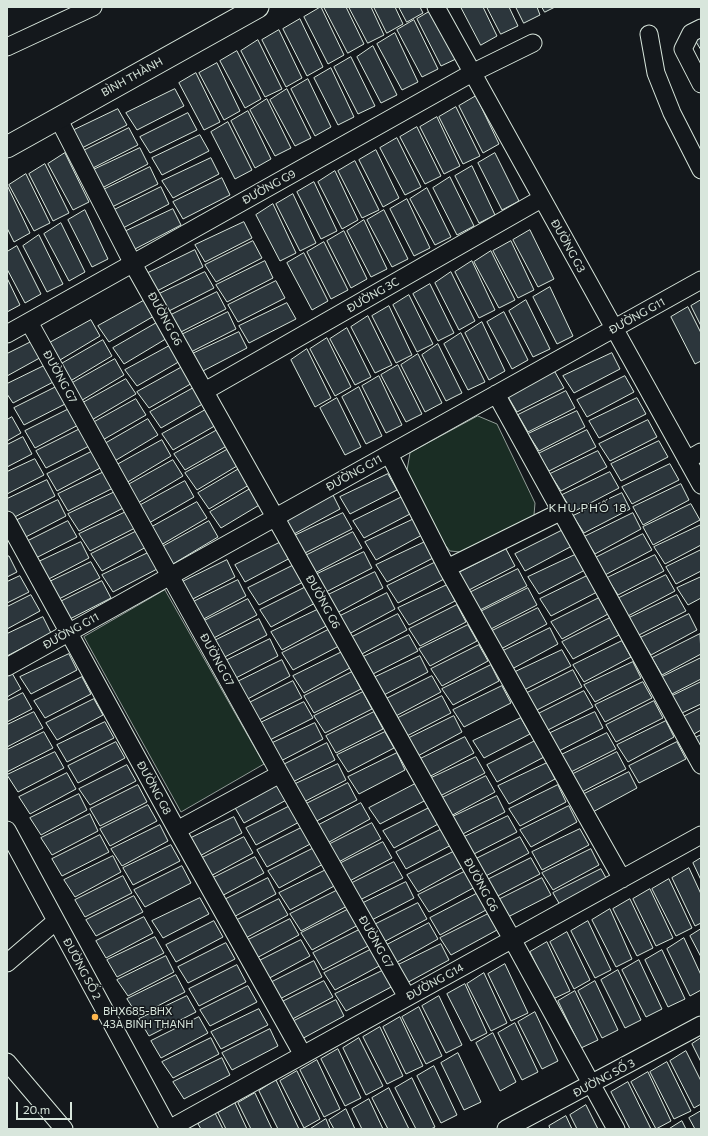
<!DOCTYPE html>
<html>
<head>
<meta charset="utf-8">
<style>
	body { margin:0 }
	#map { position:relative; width:708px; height:1136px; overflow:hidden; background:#14181c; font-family:Commissioner,sans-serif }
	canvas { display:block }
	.frame { position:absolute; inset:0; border:8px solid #d8e6dc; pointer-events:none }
	.scale { position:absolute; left:16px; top:1102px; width:56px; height:18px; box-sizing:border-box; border:2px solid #d8e6dc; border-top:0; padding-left:5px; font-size:12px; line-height:14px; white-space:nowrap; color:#d8e6dc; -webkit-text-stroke:3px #14181c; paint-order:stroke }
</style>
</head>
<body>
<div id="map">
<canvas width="708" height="1136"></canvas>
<div class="frame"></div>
<div class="scale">20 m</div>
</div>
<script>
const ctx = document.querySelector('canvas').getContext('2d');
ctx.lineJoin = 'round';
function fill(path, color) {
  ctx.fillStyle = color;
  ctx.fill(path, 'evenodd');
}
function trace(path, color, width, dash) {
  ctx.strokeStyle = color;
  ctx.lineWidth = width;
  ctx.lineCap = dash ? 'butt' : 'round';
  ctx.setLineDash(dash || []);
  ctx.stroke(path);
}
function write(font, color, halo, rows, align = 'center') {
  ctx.font = font + ' Commissioner,sans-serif';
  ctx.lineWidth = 3;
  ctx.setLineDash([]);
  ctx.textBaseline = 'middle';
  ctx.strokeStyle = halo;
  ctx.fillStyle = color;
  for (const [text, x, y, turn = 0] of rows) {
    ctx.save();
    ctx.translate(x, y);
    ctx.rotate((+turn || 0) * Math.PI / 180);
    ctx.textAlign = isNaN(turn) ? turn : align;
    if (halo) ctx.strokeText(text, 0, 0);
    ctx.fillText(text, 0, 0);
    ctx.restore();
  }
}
const green = new Path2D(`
	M478 416 497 424 535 503 534 515 527 523 460 552 450 551 441 540 407 470 410 453Z
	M165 590 264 764 181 812 84 637Z`);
fill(green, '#1a2d24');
trace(green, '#939e99', 1);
const building = new Path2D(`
	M321 7 344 55 328 64 304 17Z
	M324 7H346L364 44 348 53Z
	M349 7H371L384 35 368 43Z
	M374 7H395L403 24 387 33Z
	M399 7H420L423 13 407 22Z
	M461 7H483L497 36 481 45Z
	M487 7H509L518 26 501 34Z
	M516 7H537L540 15 524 23Z
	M542 7H555L545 12Z
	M434 9 458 58 441 66 417 19Z
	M300 19 323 67 307 76 283 29Z
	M414 20 438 69 422 77 397 30Z
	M279 30 302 78 286 87 262 40Z
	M395 33 418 82 402 90 377 44Z
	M701 37V50L695 40Z
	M258 40 282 89 265 97 241 51Z
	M373 46 397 95 381 103 357 57Z
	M237 51 261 99 245 108 220 61Z
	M351 57 375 106 358 114 334 67Z
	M217 63 240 111 224 120 199 73Z
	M331 68 354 117 338 125 314 78Z
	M196 73 220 122 204 130 179 83Z
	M308 79 331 127 315 136 291 89Z
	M175 89 184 106 137 130 126 113Z
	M287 89 311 138 295 146 270 100Z
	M476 96 499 144 483 153 459 106Z
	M267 99 291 148 275 156 250 110Z
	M456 107 480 156 463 164 439 117Z
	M118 109 127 125 80 149 70 132Z
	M248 111 271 159 255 168 231 121Z
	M188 113 197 130 150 153 140 137Z
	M437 117 460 166 444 174 420 127Z
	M228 122 252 170 235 179 211 132Z
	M417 127 441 176 425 184 400 137Z
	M129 128 138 145 91 169 81 152Z
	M200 135 209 151 162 175 152 158Z
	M397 138 421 187 405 195 380 148Z
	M140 148 148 164 102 188 91 171Z
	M376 150 399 198 383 207 359 160Z
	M65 153 89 202 73 210 48 164Z
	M495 153 519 201 502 210 478 163Z
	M211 158 219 174 173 198 162 181Z
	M355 161 379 210 362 218 338 171Z
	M45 164 69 213 53 221 29 174Z
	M472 166 495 215 479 223 455 176Z
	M150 167 158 184 112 207 101 191Z
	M335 171 358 220 342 229 318 182Z
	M26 174 50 223 34 231 9 185Z
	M450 177 474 226 457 235 433 188Z
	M222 178 230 195 183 219 173 202Z
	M314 182 337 231 321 239 297 192Z
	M7 185 30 233 14 242 7 228Z
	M161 187 169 204 123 228 112 211Z
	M427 188 451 237 435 245 410 199Z
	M293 194 316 243 300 251 276 204Z
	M407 199 430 248 414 256 390 209Z
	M273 204 296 253 280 261 256 215Z
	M173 209 181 225 135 249 124 232Z
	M85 210 108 259 92 267 68 220Z
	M384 210 408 259 392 267 367 220Z
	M364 220 387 269 371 277 347 231Z
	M244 222 252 238 205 262 195 245Z
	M61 223 85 272 69 281 44 234Z
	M530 230 554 279 538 287 513 240Z
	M344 231 367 279 351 288 327 241Z
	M39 235 63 284 47 292 23 246Z
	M253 241 262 258 216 282 205 265Z
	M511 241 534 290 518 298 493 251Z
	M324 242 348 290 331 299 307 252Z
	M17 246 41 294 25 303 7 269V252Z
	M195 250 203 267 157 291 146 274Z
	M491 251 515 300 499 308 474 262Z
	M304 253 328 301 312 310 287 263Z
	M265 261 273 278 227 302 216 285Z
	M472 261 495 310 479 318 455 272Z
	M205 272 214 288 167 312 157 295Z
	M451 272 475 321 459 330 435 283Z
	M7 278 20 305 7 312Z
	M276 281 285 298 238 322 228 305Z
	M430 284 454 333 438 341 413 294Z
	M550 287 573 336 557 344 533 297Z
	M217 292 226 309 179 333 169 316Z
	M409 295 433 344 417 352 393 305Z
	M145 300 154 316 109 342 98 326Z
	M526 300 550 349 533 357 509 311Z
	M701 300V326L691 306Z
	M287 303 296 319 249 343 239 326Z
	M389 306 412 355 396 363 372 316Z
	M688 307 701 333V361L695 364 671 317Z
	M228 312 236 329 189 353 179 336Z
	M504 312 528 360 512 369 487 322Z
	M368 316 392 365 375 373 351 327Z
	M91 320 100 336 55 363 44 346Z
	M160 321 169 337 124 364 113 348Z
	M482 322 505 371 489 380 465 333Z
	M347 328 371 377 355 385 330 339Z
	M239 332 247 348 201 372 190 355Z
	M461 333 485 382 468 390 444 344Z
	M327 338 351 387 335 396 310 349Z
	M37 339 45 355 7 376V354Z
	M103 340 112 356 67 383 56 367Z
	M173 344 182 360 137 386 125 370Z
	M438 344 462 393 446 401 422 355Z
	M307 349 331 398 315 407 291 360Z
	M612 353 620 369 574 393 563 376Z
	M418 354 442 403 425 412 401 365Z
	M115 359 124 375 79 402 67 386Z
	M50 363 59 379 13 403 7 394V384Z
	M398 365 422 414 406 422 381 375Z
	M184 366 194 382 149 408 137 392Z
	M555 372 564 388 517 412 507 395Z
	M379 376 402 425 386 433 362 386Z
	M625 376 634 392 587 417 577 400Z
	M126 379 136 394 90 421 79 405Z
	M62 384 71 401 24 425 14 408Z
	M197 386 206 402 161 428 150 412Z
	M359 387 382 436 366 444 342 397Z
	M566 391 575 408 528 432 518 415Z
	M337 398 361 447 345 455 320 408Z
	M637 398 646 414 599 438 589 421Z
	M136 399 146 415 101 441 89 425Z
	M73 407 82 423 35 448 25 431Z
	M209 408 218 424 173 450 162 434Z
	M577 411 585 427 539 451 528 434Z
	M12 417 21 433 7 441V420Z
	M148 419 158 435 113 462 101 446Z
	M648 420 657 437 610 461 599 444Z
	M84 427 93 444 46 468 36 451Z
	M221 428 230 444 185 470 174 454Z
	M587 430 596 447 549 471 538 454Z
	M23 437 32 454 7 467V445Z
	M162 440 171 456 126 483 115 466Z
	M659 441 668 457 621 481 611 464Z
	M232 447 242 463 197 490 185 473Z
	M95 450 104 466 57 491 47 474Z
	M598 451 607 467 561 491 550 474Z
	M35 459 44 475 7 494V472Z
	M173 460 183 476 138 503 126 486Z
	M670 464 679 480 632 504 622 487Z
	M244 466 254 482 209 509 198 493Z
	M106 471 115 487 68 511 58 494Z
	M610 472 619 488 573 512 562 495Z
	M388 474 397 490 350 514 340 497Z
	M47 480 55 496 9 520 7 517V499Z
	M185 481 194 497 149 523 137 507Z
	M681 484 689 500 643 525 633 507Z
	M257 485 266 501 221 528 210 512Z
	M117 491 125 507 79 531 68 514Z
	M332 493 340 509 294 534 283 517Z
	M622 493 630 509 584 533 573 516Z
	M402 497 410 514 364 538 353 521Z
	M58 500 66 516 20 540 9 524Z
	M197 502 207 518 161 545 150 528Z
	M691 504 700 520 653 545 643 527Z
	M128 511 137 527 90 551 79 534Z
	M343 513 352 529 305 553 294 536Z
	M633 513 641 529 595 554 584 537Z
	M414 519 422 535 376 560 365 542Z
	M68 521 77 537 30 561 20 545Z
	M209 521 218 537 173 564 162 547Z
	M701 525V545L665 564 654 547Z
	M139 530 148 546 102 571 91 554Z
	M563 530 572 546 525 571 515 554Z
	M353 532 362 548 315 573 305 556Z
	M643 534 652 550 605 575 595 558Z
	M283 541 292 557 245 582 235 565Z
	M81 542 89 558 43 582 32 565Z
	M425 542 433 558 387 582 376 565Z
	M506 549 515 566 469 590 458 573Z
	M701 550V571L676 584 666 567Z
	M150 552 159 568 113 592 102 575Z
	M364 552 372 568 326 592 315 575Z
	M577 554 585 570 539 594 528 577Z
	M655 555 664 571 618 595 607 578Z
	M7 556H9L17 572 7 577Z
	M227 560 235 577 189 601 178 584Z
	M91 562 100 578 53 602 43 585Z
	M436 562 444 579 398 603 387 586Z
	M296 564 305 581 259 605 248 588Z
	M518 569 527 586 480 610 469 593Z
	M375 572 383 588 337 613 326 596Z
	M589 575 597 592 551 616 540 599Z
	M666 575 675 591 628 616 617 599Z
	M20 576 29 592 7 603V582Z
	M701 577V598L688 605 677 588Z
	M238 580 246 596 200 621 189 604Z
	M102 581 111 598 64 622 54 605Z
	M447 585 455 601 409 625 398 608Z
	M308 586 317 602 271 627 260 610Z
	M528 588 537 605 491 629 480 612Z
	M387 593 395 609 349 634 338 617Z
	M31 595 40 611 7 629V607Z
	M677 595 686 611 639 635 629 618Z
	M599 598 608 614 562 639 551 622Z
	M248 599 257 615 210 640 200 623Z
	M457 605 466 622 420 646 409 629Z
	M538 608 547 624 501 649 490 632Z
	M319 609 328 625 282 650 271 632Z
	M398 614 407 630 360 655 350 638Z
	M689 614 697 630 651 655 640 638Z
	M43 617 51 633 7 656V634Z
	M610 618 619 635 573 659 562 642Z
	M259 619 267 635 221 659 210 643Z
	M468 625 477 641 430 666 419 649Z
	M550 628 558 644 512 669 501 652Z
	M330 629 339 646 293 670 282 653Z
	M700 634 701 654 662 675 652 658Z
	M409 635 418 651 371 675 361 658Z
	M270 639 278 656 232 680 221 663Z
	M622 641 631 657 584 682 573 665Z
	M479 645 488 661 442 686 431 669Z
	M562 650 571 666 524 690 513 673Z
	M342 652 350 668 304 693 293 676Z
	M69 654 77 670 31 694 20 677Z
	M420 656 428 672 382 696 371 679Z
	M701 658V679L672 694 662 677Z
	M282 660 290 676 244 701 233 684Z
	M633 662 641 678 595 702 584 685Z
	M491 665 499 681 453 705 442 689Z
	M573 670 582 687 535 711 525 694Z
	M352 672 361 689 314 713 304 696Z
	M12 673 21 689 7 697V676Z
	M432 676 441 692 394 717 384 700Z
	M82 677 91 694 45 718 34 701Z
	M293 681 302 698 255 722 245 705Z
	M643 682 652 698 605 722 595 705Z
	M701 682V704L682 713 672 696Z
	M502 686 511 703 464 727 453 710Z
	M584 691 593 707 546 731 536 715Z
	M363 692 372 709 325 733 314 716Z
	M23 693 32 709 7 722V701Z
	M442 696 451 713 405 737 394 720Z
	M94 699 103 715 57 740 46 723Z
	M654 701 663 718 616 742 606 725Z
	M304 702 313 718 266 742 256 725Z
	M701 708V730L694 734 683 717Z
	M34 712 43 728 7 747V725Z
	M374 712 383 729 336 753 326 736Z
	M595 712 603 728 557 752 546 735Z
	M454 716 462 732 416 757 405 740Z
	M521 718 530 734 484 758 473 741Z
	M666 721 674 737 628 762 617 745Z
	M105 722 114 738 67 762 57 745Z
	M315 723 323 739 277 763 266 746Z
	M44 732 53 748 7 772V750Z
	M385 732 394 748 348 772 337 755Z
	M607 733 616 749 569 773 559 756Z
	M701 735V747L695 738Z
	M465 737 474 753 427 778 416 761Z
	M535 741 544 757 497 782 487 765Z
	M116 742 125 758 78 783 68 766Z
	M677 742 686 759 639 783 629 766Z
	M327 743 335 760 289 784 279 767Z
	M55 752 64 768 18 792 7 775Z
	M617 752 626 769 580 793 569 776Z
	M397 753 405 770 359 794 348 777Z
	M476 757 485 773 438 797 427 780Z
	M547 763 555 779 509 804 498 786Z
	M338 764 346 780 300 804 289 787Z
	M127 765 136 781 90 805 79 789Z
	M629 772 637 788 591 813 580 796Z
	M67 773 76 789 30 814 19 797Z
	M486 776 495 792 449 817 438 800Z
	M282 782 290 798 244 823 234 806Z
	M348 783 357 800 311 824 300 807Z
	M417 783 426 800 380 824 369 808Z
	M138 785 147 802 100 826 90 809Z
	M558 785 566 802 520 826 509 809Z
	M79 794 87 810 41 835 30 818Z
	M497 796 505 812 459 836 448 819Z
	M361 803 370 819 324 845 313 828Z
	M294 804 303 820 256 845 246 828Z
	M148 805 157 821 110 846 100 829Z
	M569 806 577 822 531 847 520 830Z
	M431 807 440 823 394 848 383 831Z
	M90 814 98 831 52 855 41 838Z
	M508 816 517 832 470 856 460 839Z
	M234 817 242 833 196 858 185 841Z
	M372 823 381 839 335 864 324 847Z
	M160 825 168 841 122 866 111 849Z
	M305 826 314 842 267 867 257 850Z
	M444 828 453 844 406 869 396 852Z
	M580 829 589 845 542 870 532 852Z
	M100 835 109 852 62 876 52 859Z
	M244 837 253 853 207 878 196 861Z
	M520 837 529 853 482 878 472 861Z
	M383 842 392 858 346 883 335 866Z
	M171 845 180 861 133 885 123 868Z
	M316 847 325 863 279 888 268 871Z
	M591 849 599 865 553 890 542 873Z
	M455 851 463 867 418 892 407 875Z
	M113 856 121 872 75 897 64 880Z
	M255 857 264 873 218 898 207 881Z
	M531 858 540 874 494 898 483 882Z
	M701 858V880L693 863Z
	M394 862 403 878 356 902 346 886Z
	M182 866 191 883 145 907 134 890Z
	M689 868 701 894V923L695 926 672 878Z
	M328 869 336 885 290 910 279 893Z
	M601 869 610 885 563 910 553 893Z
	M466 871 475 887 429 912 418 895Z
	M123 876 132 893 85 917 75 900Z
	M268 878 276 894 230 919 220 902Z
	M542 878 551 895 504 919 494 902Z
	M669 879 692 928 676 936 652 889Z
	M406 882 414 898 368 922 357 906Z
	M650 889 673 938 656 946 633 899Z
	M338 890 347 906 301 931 290 914Z
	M478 893 486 910 440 935 430 918Z
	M134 896 143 912 96 936 86 920Z
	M200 898 209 914 163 938 152 921Z
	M279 899 288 915 242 940 231 923Z
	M630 899 653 948 637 956 613 909Z
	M418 903 427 919 380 944 370 927Z
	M349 909 358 925 312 950 301 933Z
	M610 909 632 959 616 967 592 920Z
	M488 914 497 930 451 955 440 938Z
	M144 917 153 933 106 958 96 941Z
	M290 919 299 935 253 960 242 943Z
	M214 921 223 937 176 962 166 945Z
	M588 921 611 970 595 978 571 931Z
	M429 923 438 939 392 965 381 948Z
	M361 929 370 945 323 970 313 953Z
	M701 929V957L690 936Z
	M567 932 590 980 574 989 550 942Z
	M155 937 164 953 117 977 107 960Z
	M684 938 701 975V990L690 996 667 949Z
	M301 940 310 956 264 981 253 964Z
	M547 942 570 991 553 999 530 952Z
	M226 943 235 959 188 983 178 967Z
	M441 944 449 960 403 985 392 968Z
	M372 949 381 965 335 990 324 973Z
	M662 950 685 999 668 1007 645 960Z
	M166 956 174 972 128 996 117 980Z
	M639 960 662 1009 646 1017 622 970Z
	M314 961 322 977 276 1001 266 985Z
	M505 964 528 1013 511 1021 488 974Z
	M237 965 246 982 199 1006 189 989Z
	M384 970 393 986 346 1011 335 994Z
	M618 970 641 1020 625 1028 601 980Z
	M484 973 507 1023 491 1031 467 984Z
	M176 975 185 992 138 1016 127 999Z
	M324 981 333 997 287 1022 276 1005Z
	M595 981 618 1030 602 1038 578 991Z
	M465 984 487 1033 471 1041 447 994Z
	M248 986 257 1002 210 1026 200 1010Z
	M575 991 598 1040 581 1048 558 1001Z
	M187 996 196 1012 149 1036 139 1019Z
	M439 996 462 1045 446 1053 422 1006Z
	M336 1000 344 1016 298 1041 288 1024Z
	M419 1007 442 1056 426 1064 402 1017Z
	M259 1009 268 1025 221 1049 211 1032Z
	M535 1012 558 1061 542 1069 518 1022Z
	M199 1017 208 1033 161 1058 151 1041Z
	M400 1017 423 1066 406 1074 383 1027Z
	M515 1023 538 1072 522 1080 498 1033Z
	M380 1027 403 1076 387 1084 363 1037Z
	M270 1029 278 1046 232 1070 222 1053Z
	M493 1033 516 1082 500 1091 476 1043Z
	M211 1038 219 1054 173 1078 162 1062Z
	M359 1038 383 1086 366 1095 343 1048Z
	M701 1038V1062L692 1044Z
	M338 1049 361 1098 345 1106 321 1059Z
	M686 1051 701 1081V1104L694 1108 670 1061Z
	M458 1053 481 1102 464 1110 441 1063Z
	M222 1058 230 1075 184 1099 173 1082Z
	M317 1060 340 1109 324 1117 300 1070Z
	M667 1062 691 1111 674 1119 650 1072Z
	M434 1066 457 1115 441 1123 417 1076Z
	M297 1071 320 1119 304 1128 280 1081Z
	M648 1072 671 1121 656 1129 631 1082Z
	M412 1078 435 1127 431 1129H416L395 1088Z
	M276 1080 299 1129H278L259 1091Z
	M628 1082 651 1129H630L611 1092Z
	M389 1088 409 1129H388L372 1098Z
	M255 1093 272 1129H251L238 1103Z
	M369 1099 383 1129H362L352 1109Z
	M235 1103 247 1129H226L218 1113Z
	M586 1105 598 1129H577L570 1115Z
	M346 1109 355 1129H334L329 1120Z
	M701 1111V1129H695L689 1118Z
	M215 1113 223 1129H201L198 1124Z
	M566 1116 572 1129H550L549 1126Z
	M326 1119 330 1129H310Z
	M682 1121 686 1129H669Z`);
fill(building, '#2c363c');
trace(building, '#d8e6dc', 1);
const minor = new Path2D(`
	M436 7 701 485
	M701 28 691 33 683 49 701 84
	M649 34 656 73 672 113 701 170
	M7 47 93 7
	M58 118 133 264 512 939 616 1129
	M29 322 280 774 407 997
	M7 334 472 73 533 43
	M205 391 541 199
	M496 394 701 765
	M389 454 447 568 622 879
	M687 460 701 452
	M7 520 177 830 303 1055
	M447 568 560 512
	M7 667 701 280
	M7 830 169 1129
	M177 830 280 774
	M7 963 56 921
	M7 1062 64 1129
	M169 1129 701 835
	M506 1129 701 1025`);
const tertiary = new Path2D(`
	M7 147 258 7`);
trace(minor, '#d8e6dc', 19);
trace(tertiary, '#d8e6dc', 23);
trace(minor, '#14181c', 17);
trace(tertiary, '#14181c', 21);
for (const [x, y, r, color] of [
	[95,1017,4,"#ffb74d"]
]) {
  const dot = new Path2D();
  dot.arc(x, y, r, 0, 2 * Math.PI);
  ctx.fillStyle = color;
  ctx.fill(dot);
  trace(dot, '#14181c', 1.5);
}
write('11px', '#d8e6dc', '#14181c', [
	["BÌNH THÀNH",132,77,-29],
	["ĐƯỜNG G9",269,187,-29],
	["ĐƯỜNG G3",568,246,61],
	["ĐƯỜNG 3C",373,295,-30],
	["ĐƯỜNG G11",637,316,-29],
	["ĐƯỜNG G6",165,319,61],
	["ĐƯỜNG G7",60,377,61],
	["ĐƯỜNG G11",354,473,-29],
	["ĐƯỜNG G6",323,602,61],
	["ĐƯỜNG G11",71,631,-29],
	["ĐƯỜNG G7",217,660,61],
	["ĐƯỜNG G8",154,788,61],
	["ĐƯỜNG G6",481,885,61],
	["ĐƯỜNG G7",376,942,60],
	["ĐƯỜNG SỐ 2",82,969,62],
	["ĐƯỜNG G14",435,982,-29],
	["ĐƯỜNG SỐ 3",604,1078,-28]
]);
write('11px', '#d8e6dc', '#14181c', [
	["BHX685-BHX",103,1011],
	["43A BINH THANH",103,1024]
], 'left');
ctx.letterSpacing = '1px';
write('12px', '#d8e6dc', '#14181c', [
	["KHU PHỐ 18",588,508]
]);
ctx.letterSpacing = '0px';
</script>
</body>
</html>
